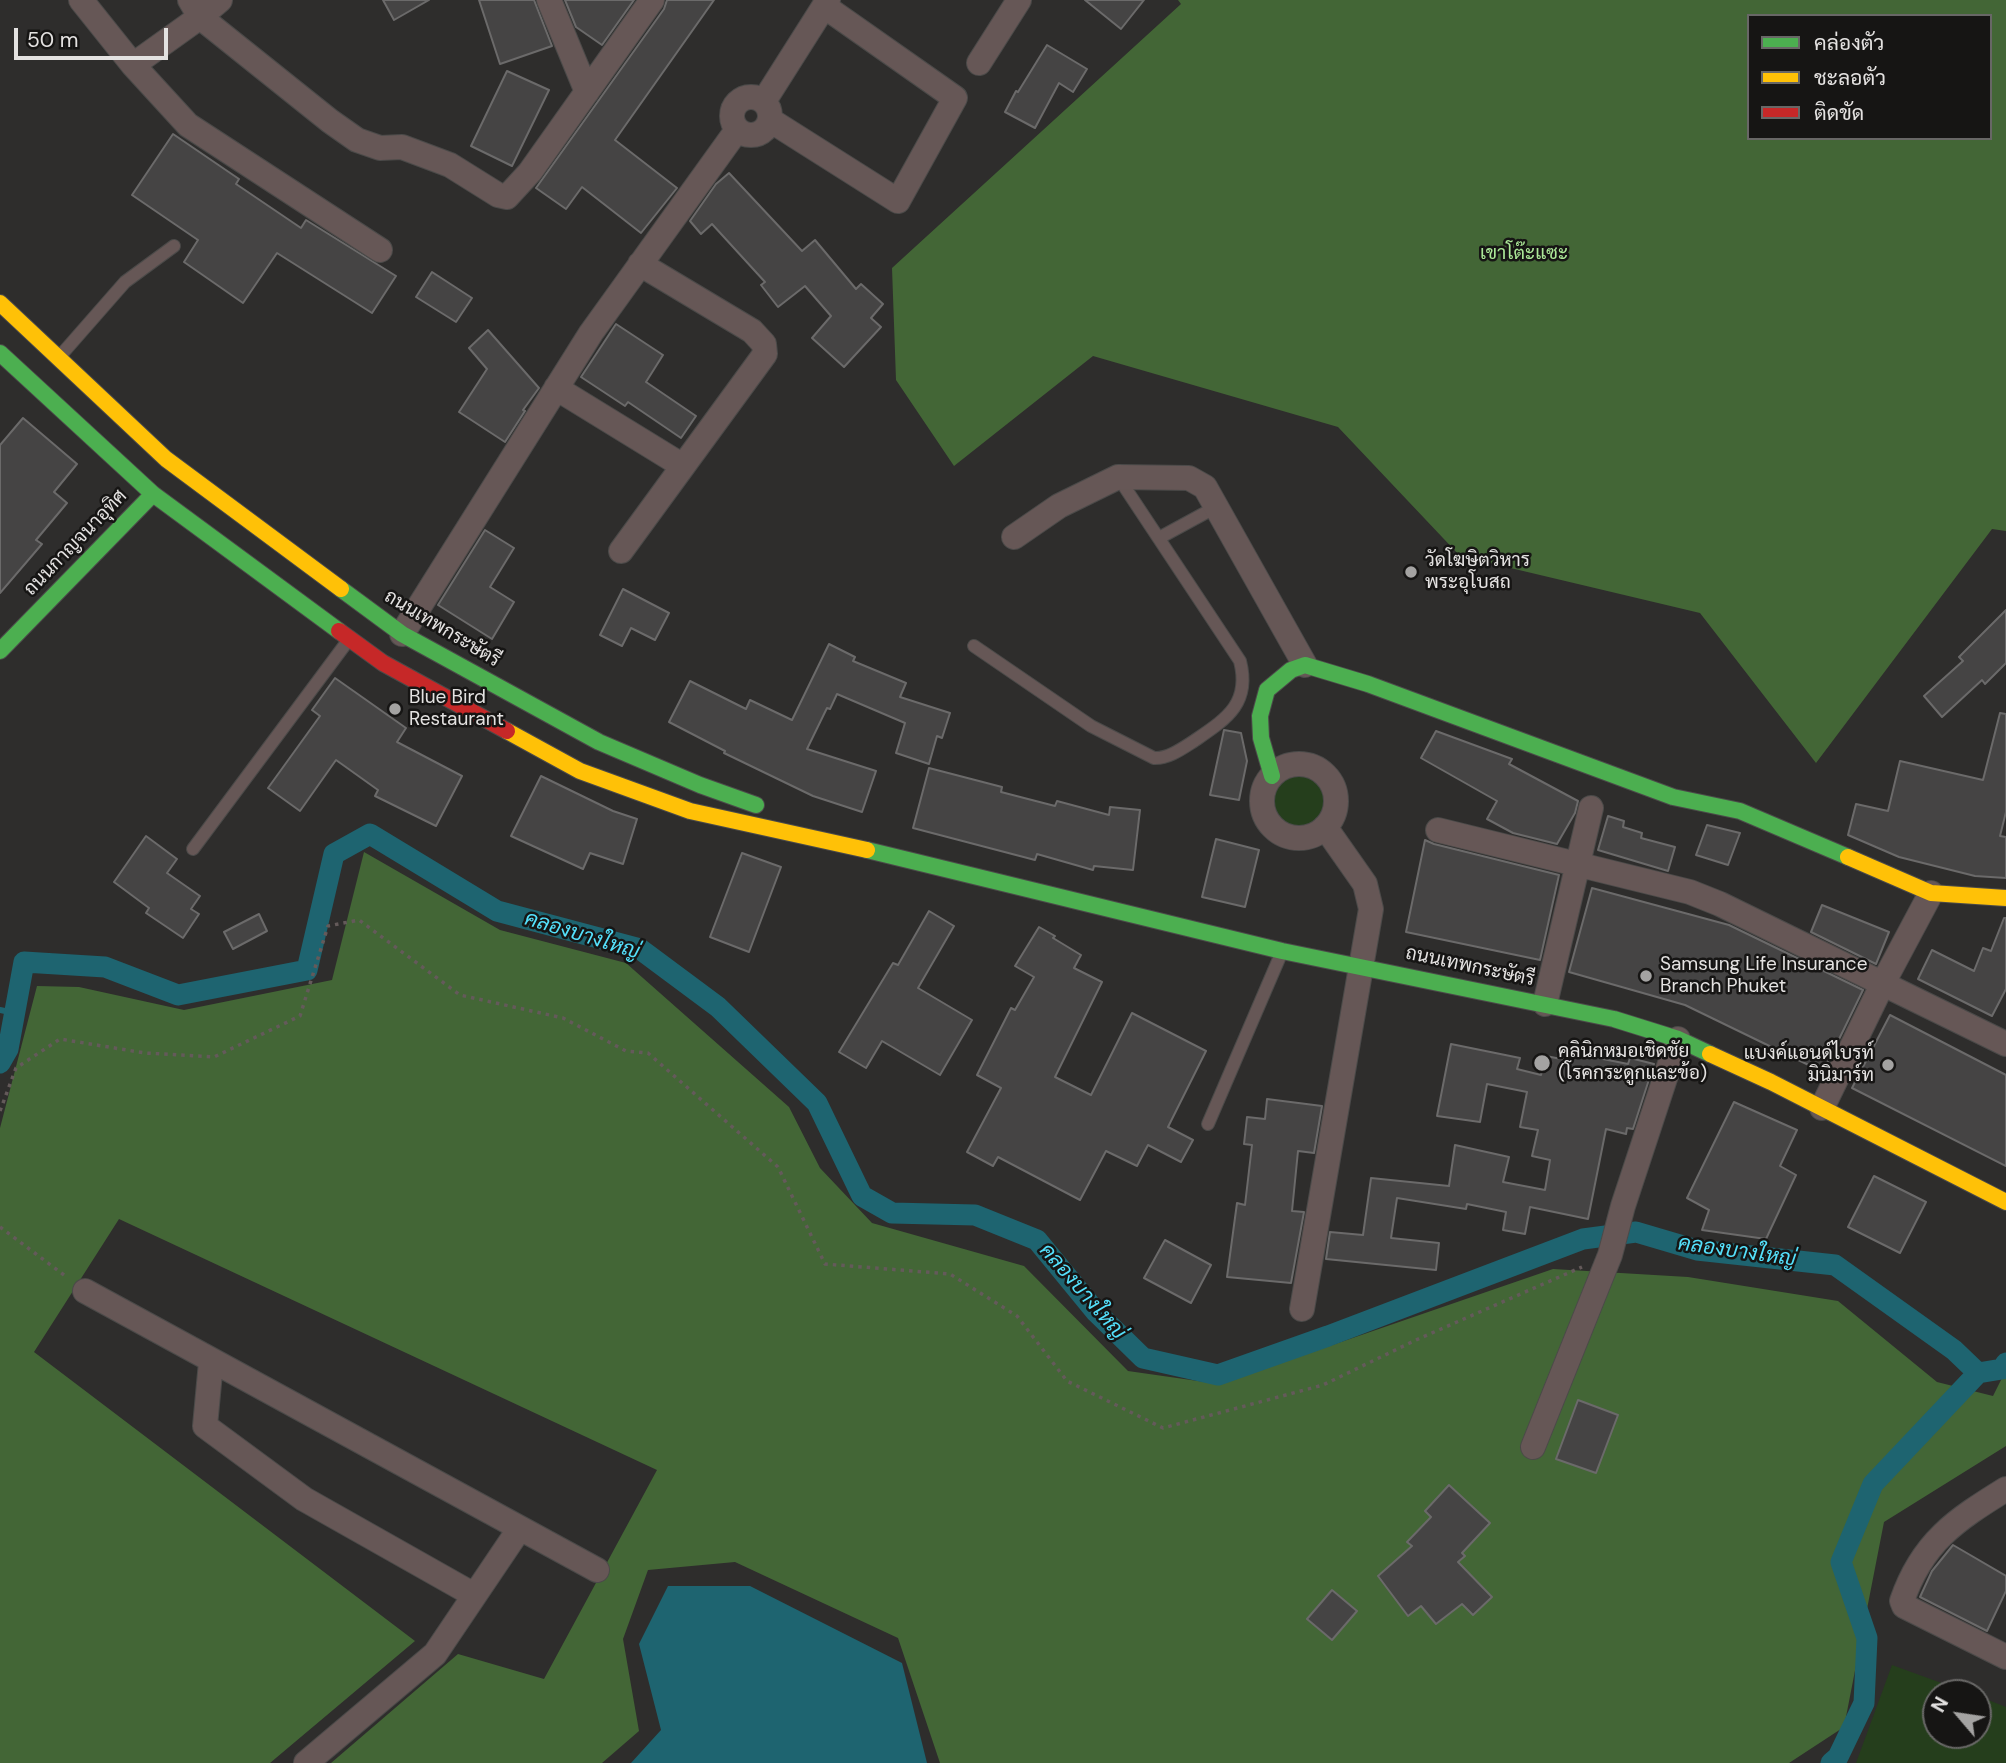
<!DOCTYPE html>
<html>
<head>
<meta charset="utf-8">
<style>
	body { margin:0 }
	#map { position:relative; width:2006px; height:1763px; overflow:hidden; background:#2e2d2c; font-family:"DM Sans",Sarabun,sans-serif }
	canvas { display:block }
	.legend { position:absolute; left:1747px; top:14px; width:245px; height:126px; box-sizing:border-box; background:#161514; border:2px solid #686766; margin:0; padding:9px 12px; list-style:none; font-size:21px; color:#e4e2e1 }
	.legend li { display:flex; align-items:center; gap:14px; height:35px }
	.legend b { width:35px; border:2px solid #686766 }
	.north { position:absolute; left:1922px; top:1679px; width:70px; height:70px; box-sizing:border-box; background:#161514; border:2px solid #686766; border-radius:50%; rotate:299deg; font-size:19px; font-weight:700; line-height:28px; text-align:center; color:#e4e2e1 }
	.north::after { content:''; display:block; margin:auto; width:24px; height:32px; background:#a4a3a2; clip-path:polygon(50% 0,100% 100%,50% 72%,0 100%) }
	.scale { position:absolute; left:14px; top:28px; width:154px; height:32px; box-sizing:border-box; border:4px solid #e4e2e1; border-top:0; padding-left:9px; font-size:21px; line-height:24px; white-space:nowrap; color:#e4e2e1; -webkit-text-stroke:5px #161514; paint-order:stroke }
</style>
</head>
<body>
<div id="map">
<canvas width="2006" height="1763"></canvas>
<ul class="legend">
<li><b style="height:9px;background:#4caf50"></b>คล่องตัว</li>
<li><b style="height:9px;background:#ffc107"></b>ชะลอตัว</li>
<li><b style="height:9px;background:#c62828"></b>ติดขัด</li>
</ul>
<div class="north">N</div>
<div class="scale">50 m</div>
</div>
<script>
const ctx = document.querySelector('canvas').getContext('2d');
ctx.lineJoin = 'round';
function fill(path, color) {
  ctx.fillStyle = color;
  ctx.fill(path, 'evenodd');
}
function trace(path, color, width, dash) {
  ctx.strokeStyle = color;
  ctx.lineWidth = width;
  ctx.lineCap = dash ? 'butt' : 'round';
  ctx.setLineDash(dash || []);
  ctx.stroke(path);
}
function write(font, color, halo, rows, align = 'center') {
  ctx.font = font + ' "DM Sans",Sarabun,sans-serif';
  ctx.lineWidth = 5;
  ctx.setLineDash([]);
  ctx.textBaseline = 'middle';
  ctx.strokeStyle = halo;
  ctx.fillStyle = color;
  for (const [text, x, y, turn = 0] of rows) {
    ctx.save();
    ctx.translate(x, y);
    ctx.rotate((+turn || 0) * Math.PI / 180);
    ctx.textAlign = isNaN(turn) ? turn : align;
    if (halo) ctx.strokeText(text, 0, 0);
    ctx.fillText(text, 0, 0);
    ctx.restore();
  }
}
fill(new Path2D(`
	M1273 800a27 27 0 1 1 54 0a27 27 0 1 1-54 0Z
	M1892 1665 1969 1693H1936V1735H1978V1696L2006 1707V1763H1856Z`), '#253e1c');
fill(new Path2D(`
	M1178 0H2006V531L1992 529 1816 763 1700 613 1460 556 1338 427 1093 356 954 466 896 380 892 268 1181 4ZM1749 16H1990V138H1749Z
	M364 852 500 930 626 963 789 1107 820 1168 872 1223 1024 1266 1128 1371 1219 1384 1553 1269 1688 1277 1838 1301 1937 1382 1993 1396 2006 1370V1446L1884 1522 1844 1727 1789 1763H940L898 1638 735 1562 648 1570 623 1639 639 1731 602 1763H331L458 1654 544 1679 657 1470 119 1219 34 1352 415 1641 270 1763H0V1128L37 986 79 987 184 1010 332 980Z`), '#436636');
fill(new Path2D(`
	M668 1586H750L902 1663 927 1763H631L661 1730 639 1644Z`), '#1e6470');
trace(new Path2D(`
	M0 1010 14 1013`), '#1e6470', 6);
trace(new Path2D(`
	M0 1063 8 1049 24 962 105 967 178 995 307 970 334 854 370 834 497 911 640 949 718 1007 817 1103 862 1196 892 1213 975 1215 1037 1240 1096 1312 1143 1358 1218 1375 1328 1336 1583 1239 1636 1232 1697 1250 1835 1265 1954 1350 1978 1373 2002 1369 2006 1363
	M1831 1763 1838 1757 1864 1703 1867 1638 1841 1562 1873 1484 1978 1373`), '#1e6470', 21);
const building = new Path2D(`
	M383 0H429L394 20Z
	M479 0H534L552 46 500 64Z
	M565 0H634L602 45 576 27Z
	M667 0H714L615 140 677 188 641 233 582 187 566 209 536 188 664 9Z
	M1085 0H1144L1121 29Z
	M1047 45 1087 69 1073 92 1059 83 1035 128 1005 112 1016 91 1018 92Z
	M507 71 549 90 512 166 471 146Z
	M173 134 239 179 236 184 301 228 306 220 396 276 372 313 277 253 243 303 184 262 198 240 132 195Z
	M729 173 802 251 815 240 856 289 861 284 883 304 871 318 881 327 844 367 812 338 831 316 805 286 778 307 761 285 765 282 712 224 701 234 690 221 716 184Z
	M432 272 472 298 456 322 416 297Z
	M616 324 663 355 646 382 696 416 681 438 628 402 625 406 581 377Z
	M488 330 539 388 523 410 525 411 505 442 459 412 487 369 469 348Z
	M23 418 77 464 54 492 67 503 36 540 42 544 0 593V445Z
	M485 530 514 548 490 587 514 602 492 639 438 605Z
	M623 589 669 613 655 640 631 628 622 646 600 635Z
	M2006 610V663L1985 684 1982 680 1942 717 1924 696 1963 661 1959 657Z
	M829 644 855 657 853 661 906 683 900 697 950 713 942 738 937 736 929 764 896 753 905 723 837 694 830 709 827 708 807 749 876 771 862 812 813 796 724 753 725 751 669 722 690 681 746 709 750 700 792 720Z
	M335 678 406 728 397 742 462 776 436 826 375 796 378 790 336 760 300 811 268 788 320 716 312 710Z
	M2000 713 2006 714V812L2000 836 2006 837V878L1975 876 1899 857 1848 835 1856 804 1888 811 1900 761 1983 780Z
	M1224 730 1241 733 1247 761 1239 800 1210 795Z
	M1436 731 1512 759 1509 764 1578 801 1575 813 1557 844 1513 833 1487 819 1497 801 1421 758Z
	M929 768 1002 787 1001 792 1055 806 1057 801 1109 815 1110 807 1140 810 1133 870 1094 866 1093 870 1037 854 1035 860 913 828Z
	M541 776 613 811 637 819 623 864 590 853 583 869 511 836Z
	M1608 816 1624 821 1623 827 1642 833 1641 838 1675 847 1668 871 1598 850Z
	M1707 825 1740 833 1728 865 1696 855Z
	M146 836 177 859 167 873 200 896 191 909 199 914 183 938 146 913 149 908 114 882Z
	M1216 839 1259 850 1245 907 1202 897Z
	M1425 840 1434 844 1559 875 1540 960 1406 932Z
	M742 853 781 867 749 952 710 937Z
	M1592 888 1729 925 1863 990 1823 1072 1685 1005 1569 972Z
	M1822 905 1889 932 1876 964 1811 932Z
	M929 911 954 926 918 988 972 1020 940 1075 882 1041 866 1068 839 1052 893 963 898 965Z
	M259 914 267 931 233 949 224 932Z
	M2004 918H2006V989L1992 1016 1918 979 1932 950 1974 971 1983 948 1991 951Z
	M1039 927 1055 936 1053 938 1081 955 1074 968 1102 982 1055 1077 1091 1095 1132 1013 1206 1051 1168 1127 1193 1140 1181 1162 1148 1145 1137 1166 1106 1151 1080 1200 998 1157 993 1166 967 1152 1001 1088 977 1075 1011 1008 1015 1010 1034 977 1015 966Z
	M1890 1015 2006 1075V1166L1852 1088Z
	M1451 1044 1520 1058 1517 1069 1541 1075 1546 1056 1571 1061 1573 1053 1628 1064 1630 1058 1654 1064 1633 1129 1627 1128 1626 1134 1606 1129 1588 1219 1530 1207 1525 1234 1503 1230 1506 1212 1467 1204 1466 1209 1397 1198 1391 1238 1439 1243 1436 1270 1326 1259 1330 1232 1363 1235 1371 1178 1449 1186 1455 1145 1509 1157 1503 1182 1545 1190 1550 1160 1532 1156 1538 1130 1520 1127 1527 1092 1487 1084 1480 1122 1437 1116Z
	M1267 1099 1322 1106 1314 1153 1298 1151 1292 1211 1304 1212 1291 1283 1227 1277 1237 1203 1245 1205 1252 1145 1244 1144 1247 1117 1265 1119Z
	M1734 1102 1797 1130 1780 1166 1796 1175 1766 1239 1702 1230 1709 1210 1687 1198Z
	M1874 1176 1926 1202 1900 1253 1848 1227Z
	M1165 1240 1211 1265 1191 1303 1144 1278Z
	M1578 1400 1618 1415 1596 1473 1556 1459Z
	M1449 1485 1490 1523 1462 1553 1465 1556 1458 1562 1492 1597 1473 1615 1462 1604 1436 1624 1421 1606 1408 1616 1378 1576 1412 1546 1407 1542 1431 1517 1425 1511Z
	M1953 1545 2006 1576V1591L1987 1631 1920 1597 1932 1571Z
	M1332 1590 1357 1611 1332 1640 1307 1619Z`);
fill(building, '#454444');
trace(building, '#6b6a6a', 2);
const lane = new Path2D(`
	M61 355 125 282 174 246
	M1159 538 1216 507
	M974 646 1091 726 1154 758C1168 759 1183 748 1194 741 1226 719 1251 704 1240 661L1118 477
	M193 849 347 642
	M1208 1124 1281 954`);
const street = new Path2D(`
	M81 0 133 65 188 125 380 250
	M190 0 200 17 330 121 357 140 380 148 402 147 450 165 498 195 507 197 530 172 652 0
	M549 0 587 92
	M979 63 1019 0
	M133 65 200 17 220 0
	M732 116a19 19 0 1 1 38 0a19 19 0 1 1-38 0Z
	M764 101 828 0
	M770 120 898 201 955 98 824 6
	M556 388 683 466
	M1014 537 1059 506 1118 477 1189 478 1205 487 1305 665
	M621 551 765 354 764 344 752 331 640 264
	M402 634 591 333 737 130
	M1262 801a37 37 0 1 1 74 0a37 37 0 1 1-74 0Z
	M1438 830 1690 892 1720 904 2006 1044
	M1545 1004 1591 808
	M1822 1108 1883 983 1931 893
	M85 1291 597 1570
	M1302 1309 1371 909 1365 884 1325 827
	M211 1362 205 1426 304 1499 474 1595
	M1533 1447 1610 1255 1623 1206 1678 1039
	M2006 1489C1956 1520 1922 1542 1902 1601L1904 1606 2006 1657
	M306 1763 435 1654 520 1528`);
const fast = new Path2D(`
	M0 353 153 494 339 631
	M341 589 402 634 599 742 700 785 756 805
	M0 651 153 494
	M1272 776 1261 738 1260 716 1267 690 1291 670 1305 665 1368 684 1673 797 1740 811 1848 857
	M867 850 1282 951 1614 1019 1678 1039 1710 1054`);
const slow = new Path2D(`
	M0 303 166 459 341 589
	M507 731 580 771 690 811 867 850
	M1848 857 1931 893 2006 898
	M1710 1054 1771 1082 2006 1202`);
const jam = new Path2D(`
	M339 631 383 663 507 731`);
trace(lane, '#4b4a49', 14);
trace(street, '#4b4a49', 26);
trace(fast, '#4b4a49', 18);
trace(slow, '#4b4a49', 18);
trace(jam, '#4b4a49', 18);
trace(new Path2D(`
	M0 1111 16 1068 60 1039 145 1053 214 1057 300 1016 328 926 359 920 460 995 563 1018 626 1051 648 1053 778 1167 825 1264 950 1274 1017 1316 1067 1381 1163 1428 1323 1385 1416 1340 1582 1267
	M0 1227 68 1278`), '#645a5a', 3.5, [3.5, 5]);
trace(lane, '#665756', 12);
trace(street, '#665756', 24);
trace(fast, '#4caf50', 16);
trace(slow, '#ffc107', 16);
trace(jam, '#c62828', 16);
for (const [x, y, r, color] of [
	[1411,572,7,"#a4a3a2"],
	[395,709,7,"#a4a3a2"],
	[1646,976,7,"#a4a3a2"],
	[1542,1063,9,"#a4a3a2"],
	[1888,1065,7,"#a4a3a2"]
]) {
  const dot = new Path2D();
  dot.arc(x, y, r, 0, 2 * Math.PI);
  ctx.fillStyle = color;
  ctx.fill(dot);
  trace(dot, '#161514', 2.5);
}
write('19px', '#ace998', '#161514', [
	["เขาโต๊ะแซะ",1524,254]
]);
write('19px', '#e4e2e1', '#161514', [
	["ถนนกาญจนาอุทิศ",76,543,-46],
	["ถนนเทพกระษัตรี",442,629,31],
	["ถนนเทพกระษัตรี",1470,967,12]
]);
write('19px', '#e4e2e1', '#161514', [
	["วัดโฆษิตวิหาร",1425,561],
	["พระอุโบสถ",1425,583],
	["Blue Bird",409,698],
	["Restaurant",409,720],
	["Samsung Life Insurance",1660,965],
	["Branch Phuket",1660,987],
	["คลินิกหมอเชิดชัย",1558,1052],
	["(โรคกระดูกและข้อ)",1558,1074],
	["แบงค์แอนด์ไบรท์",1874,1054,"right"],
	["มินิมาร์ท",1874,1076,"right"]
], 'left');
write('italic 21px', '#54e0fb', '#161514', [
	["คลองบางใหญ่",582,936,17],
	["คลองบางใหญ่",1737,1252,8],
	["คลองบางใหญ่",1082,1292,49]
]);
</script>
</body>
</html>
